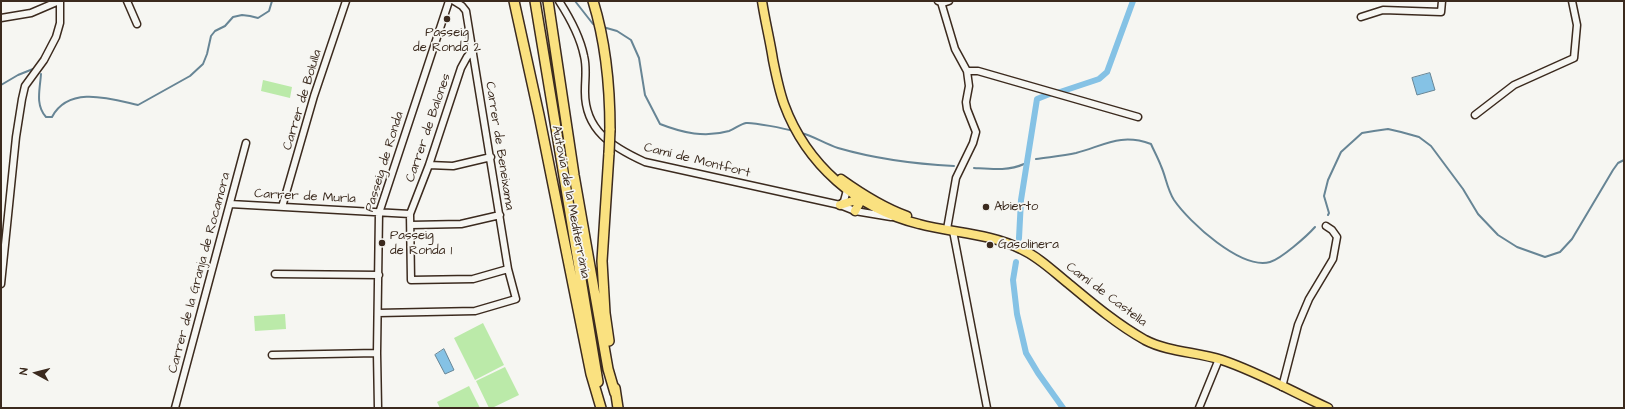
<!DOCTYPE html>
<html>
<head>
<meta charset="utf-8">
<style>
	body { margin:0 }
	#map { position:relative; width:1625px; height:409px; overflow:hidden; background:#f6f6f2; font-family:"Architects Daughter",sans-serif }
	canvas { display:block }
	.frame { position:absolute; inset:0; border:2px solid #3b2a1e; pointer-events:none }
	.north { position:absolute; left:16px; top:353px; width:40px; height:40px; -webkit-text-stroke:3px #f6f6f2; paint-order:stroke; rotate:277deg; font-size:11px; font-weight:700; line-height:16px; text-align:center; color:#3b2a1e }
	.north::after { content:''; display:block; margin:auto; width:14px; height:18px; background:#3b2a1e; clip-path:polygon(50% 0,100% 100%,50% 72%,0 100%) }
</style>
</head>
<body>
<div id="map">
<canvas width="1625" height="409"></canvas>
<div class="frame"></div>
<div class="north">N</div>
</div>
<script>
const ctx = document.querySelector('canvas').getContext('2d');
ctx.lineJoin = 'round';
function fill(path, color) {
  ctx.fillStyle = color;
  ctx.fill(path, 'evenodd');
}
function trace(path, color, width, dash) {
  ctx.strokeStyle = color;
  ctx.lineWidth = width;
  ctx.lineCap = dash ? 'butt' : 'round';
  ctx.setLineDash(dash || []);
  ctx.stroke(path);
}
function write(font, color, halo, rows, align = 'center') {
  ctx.font = font + ' "Architects Daughter",sans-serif';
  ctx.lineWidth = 3.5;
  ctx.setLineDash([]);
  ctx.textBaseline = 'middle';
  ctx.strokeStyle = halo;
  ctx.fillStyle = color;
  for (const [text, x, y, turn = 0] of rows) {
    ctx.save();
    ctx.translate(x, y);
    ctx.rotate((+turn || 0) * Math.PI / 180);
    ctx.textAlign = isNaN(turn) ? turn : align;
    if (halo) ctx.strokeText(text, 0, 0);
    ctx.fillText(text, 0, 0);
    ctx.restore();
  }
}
fill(new Path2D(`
	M263 80 292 87 290 98 261 91Z
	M285 314 286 329 255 331 254 316Z
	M483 323 504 365 475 380 454 338Z
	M505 367 519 395 492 408H489L476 381Z
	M469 386 480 408H440L437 402Z`), '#bbeaa9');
const water = new Path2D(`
	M1430 73 1435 90 1417 95 1412 78Z
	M444 349 454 370 445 374 435 355Z`);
fill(water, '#85c2e5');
trace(water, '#678595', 1);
trace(new Path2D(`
	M575 1 593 24 597 25
	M603 27 617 31 631 40 639 58 645 95 660 124C683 133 705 138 729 131 735 129 740 124 746 123 753 122 786 129 794 131
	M41 74C40 89 35 105 46 117H52C69 85 111 99 138 105L190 76 203 64 207 54 211 36 215 31 225 26 233 17 242 15 250 16 258 18 269 11 272 1
	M1 85 18 75 33 69
	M801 133C814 136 825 144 838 148 876 159 914 164 954 166
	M1036 159C1049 157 1063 156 1076 153 1105 145 1121 133 1151 144 1154 151 1158 158 1161 166 1166 177 1167 189 1174 200 1189 222 1241 270 1270 262 1281 259 1307 236 1315 227
	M974 168C991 169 1009 171 1024 164
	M1328 215 1329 213 1324 196 1328 180 1341 152 1362 133 1374 131 1388 129 1401 132 1419 137 1431 146 1463 189 1478 214 1498 235 1517 247 1545 257 1560 252 1572 239 1613 170 1618 163 1624 160`), '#678595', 2);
trace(new Path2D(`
	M1057 93 1099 79 1107 72 1133 1
	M1019 238 1021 200 1037 99 1052 93
	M1016 262 1013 280 1017 314 1026 353 1038 373 1063 408`), '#85c2e5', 6);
const minor = new Path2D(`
	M127 1 137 24
	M559 1C570 18 580 36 584 56 587 68 585 78 585 90 584 130 612 147 645 162L840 205 855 211 891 217
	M938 1 943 3 949 1
	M941 2 955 49 967 71 969 86 966 102 967 109 976 132 973 143 956 178 947 229
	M1361 17 1383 10 1441 12 1442 1
	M1 18 31 13 59 1
	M473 50 467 57 461 68 429 165 410 214 411 280 473 279 508 269
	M967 71H978L1138 117
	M1475 115 1514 85 1574 58 1577 25 1572 1
	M429 165 453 166 491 157
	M230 204 410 214
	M840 205 844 201 847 190
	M282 207 314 96 346 1
	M411 225 461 224 500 215
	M953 231 987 408
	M275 274 379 275
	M1 284 16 137 22 99 25 86 44 60 56 37 60 23V1
	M378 313 475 311 516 299 508 269 466 11 462 6 454 1
	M272 355 377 353
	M1282 387 1298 325 1309 299 1333 259 1337 237 1332 230 1326 226
	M175 408 246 143
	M378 408 377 353 379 213 449 1
	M1199 408 1219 359`);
const major = new Path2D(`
	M762 1C765 21 770 40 773 60 776 75 779 90 784 104 806 164 857 209 919 224 952 233 990 233 1021 249 1039 257 1054 272 1069 284 1093 304 1118 325 1145 340 1168 352 1197 352 1222 360 1258 372 1293 392 1328 408
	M841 179C862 194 882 207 907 216
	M840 205 856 200H864
	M855 211 861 200 858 195`);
const highway = new Path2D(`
	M514 1 539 115 591 374 601 408
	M535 1 598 382
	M548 1 574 175 608 369 615 393
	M593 1C606 43 610 87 610 130
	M609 341 605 313 602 261 609 153
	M615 388 618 408`);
trace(minor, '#3b2a1e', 9);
trace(major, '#3b2a1e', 11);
trace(highway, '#3b2a1e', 12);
trace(minor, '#f6f6f2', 6);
trace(major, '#fae180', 8);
trace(highway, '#fae180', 9);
const highwayBridge = new Path2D(`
	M609 153 610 130`);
trace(highwayBridge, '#3b2a1e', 12, []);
trace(highwayBridge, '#fae180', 9);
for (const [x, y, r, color] of [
	[447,19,4,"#3b2a1e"],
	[986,207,4,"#3b2a1e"],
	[382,243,4,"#3b2a1e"],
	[990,245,4,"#3b2a1e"]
]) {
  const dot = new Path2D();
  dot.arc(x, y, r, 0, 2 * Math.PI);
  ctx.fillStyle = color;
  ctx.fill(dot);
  trace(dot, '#f6f6f2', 1.5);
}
write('13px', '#3b2a1e', '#f6f6f2', [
	["Passeig",447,33,"center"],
	["de Ronda 2",447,48,"center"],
	["Abierto",994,207],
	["Passeig",390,236],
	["de Ronda 1",390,251],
	["Gasolinera",998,245]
], 'left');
write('13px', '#3b2a1e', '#f6f6f2', [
	["Carrer de Bolulla",303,100,-73],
	["Carrer de Balones",429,128,-71],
	["Carrer de Beneixama",499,146,81],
	["Camí de Montfort",697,161,14],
	["Passeig de Ronda",385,162,-73],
	["Carrer de Murla",305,197,3],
	["Autovia de la Mediterrània",570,202,79],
	["Carrer de la Granja de Rocamora",200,273,-75],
	["Camí de Castella",1106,295,37]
]);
</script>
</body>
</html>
